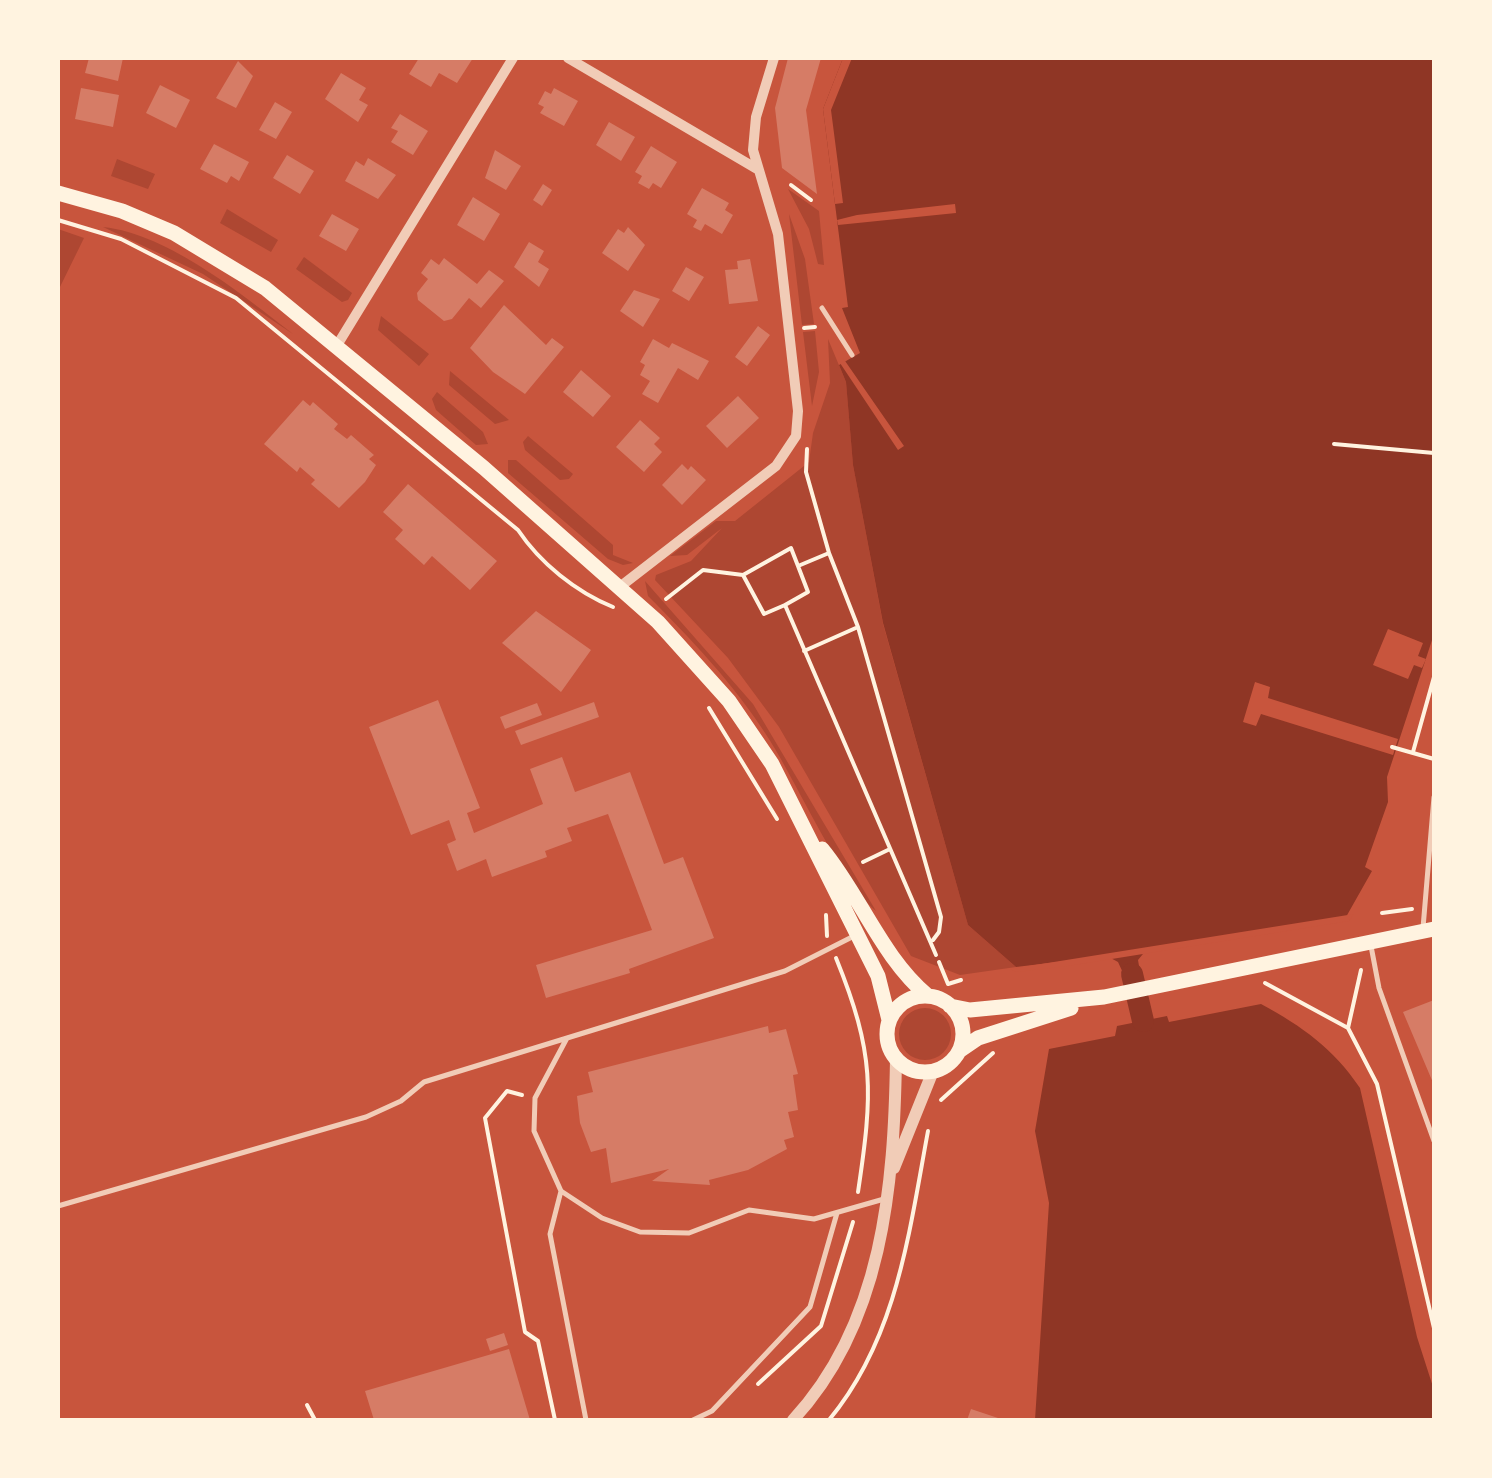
<!DOCTYPE html>
<html>
<head>
<meta charset="utf-8">
<style>
	body { margin:0 }
	#map { position:relative; width:1492px; height:1478px; overflow:hidden; background:#c8553d; font-family:"Noto Sans",sans-serif }
	canvas { display:block }
	.frame { position:absolute; inset:0; border:60px solid #fff3e0; pointer-events:none }
</style>
</head>
<body>
<div id="map">
<canvas width="1492" height="1478"></canvas>
<div class="frame"></div>
</div>
<script>
const ctx = document.querySelector('canvas').getContext('2d');
ctx.lineJoin = 'round';
function fill(path, color) {
  ctx.fillStyle = color;
  ctx.fill(path, 'evenodd');
}
function trace(path, color, width, dash) {
  ctx.strokeStyle = color;
  ctx.lineWidth = width;
  ctx.lineCap = dash ? 'butt' : 'round';
  ctx.setLineDash(dash || []);
  ctx.stroke(path);
}
fill(new Path2D(`
	M117 159 155 174 148 189 111 176Z
	M788 189 819 211 824 265 818 264 809 229Z
	M227 209 278 240 271 252 220 223Z
	M789 214 805 259 814 324 802 325Z
	M103 227C169 234 244 296 293 334L203 274Z
	M58 229 84 238 58 291Z
	M304 257 352 293 348 300 342 302 296 269Z
	M381 316 429 354 419 366 378 330Z
	M815 331 819 372 812 406 803 332Z
	M828 339 846 382 853 465 883 624 968 925 1016 967 960 975 911 956 779 727 728 658 655 580 656 575 691 561 722 528 687 555 670 556 716 521H735L809 462 813 433 830 383Z
	M450 371 509 420 495 424 449 385Z
	M437 392 483 432 488 444 476 445 436 410 432 399Z
	M528 436 573 474 569 479 560 480 525 450 523 442Z
	M508 460H516L613 545V555L633 563 623 565 608 559 508 473Z
	M645 581 753 704 876 911C840 881 796 780 767 736 734 684 691 639 648 596Z
	M899 1034a26 26 0 1 1 52 0a26 26 0 1 1-52 0Z`), '#ae4732');
fill(new Path2D(`
	M843 58H1434V634L1387 777 1388 802 1365 867 1372 871 1346 917 1147 949 1138 960 1140 972 1124 975 1118 962 1107 956 1016 967 968 925 883 623 853 465 846 382 839 365 860 353 842 308 848 307 823 109Z
	M1261 1004C1303 1027 1333 1048 1360 1088L1417 1337 1434 1390V1420H1035L1049 1203 1035 1131 1049 1049 1115 1036 1117 1026 1167 1016 1169 1022Z`), '#8f3625');
fill(new Path2D(`
	M843 58H852L831 110 843 203 835 204 823 109Z
	M955 204 956 213 838 225 837 220 857 215Z
	M843 358 904 446 898 450 838 360Z
	M1388 629 1423 643 1418 656 1426 659 1422 668 1414 665 1408 679 1373 665Z
	M1255 682 1270 687 1268 698 1398 739 1393 755 1261 714 1256 726 1243 722Z
	M1354 914 1349 921 1068 966 1017 972 1010 969Z`), '#c8553d');
trace(new Path2D(`
	M1132 974 1143 1021`), '#8f3625', 22);
fill(new Path2D(`
	M89 58H123L118 81 85 73Z
	M419 58H473L457 83 439 73 431 87 409 74Z
	M788 58H821L806 110 817 194 782 168 775 108Z
	M238 61 253 76 236 108 216 98Z
	M341 73 366 88 359 100 368 105 358 122 325 99Z
	M160 85 190 100 176 128 146 113Z
	M81 88 119 95 113 127 75 119Z
	M554 88 578 101 564 126 540 113 544 107 538 104 545 91 551 94Z
	M275 102 292 112 276 139 259 130Z
	M400 114 428 131 413 155 391 142 398 131 391 128Z
	M609 122 635 137 621 161 596 145Z
	M214 144 249 162 239 181 231 176 227 183 200 169Z
	M651 146 677 162 661 188 653 183 649 189 638 183 642 176 635 172Z
	M495 150 521 166 506 190 485 178Z
	M287 155 314 171 300 194 273 178Z
	M368 158 396 175 378 199 345 181 356 161 364 166Z
	M543 184 552 190 542 206 533 200Z
	M702 188 729 203 725 210 733 215 722 234 705 224 701 231 693 227 697 220 687 214Z
	M473 197 500 214 484 241 457 225Z
	M332 214 359 229 346 251 319 236Z
	M628 227 645 245 628 271 602 253 618 229 624 233Z
	M529 242 544 251 538 262 549 269 539 287 514 267Z
	M444 258 477 284 489 270 504 281 481 308 469 298 452 319 444 321 418 300 417 293 428 279 421 273 431 259 439 265Z
	M750 259 758 301 729 304 725 270 738 269 737 261Z
	M686 267 704 277 689 301 672 291Z
	M634 290 660 299 643 327 620 311Z
	M504 305 546 345 552 338 564 347 525 394 493 372 470 348Z
	M758 326 770 335 747 366 735 357Z
	M653 339 669 348 672 343 709 361 698 380 678 368 658 403 642 394 650 381 640 375 645 365 640 362Z
	M581 370 611 396 593 417 563 392Z
	M738 396 759 418 727 448 706 426Z
	M303 400 310 406 313 402 338 424 334 429 347 439 351 435 374 455 369 459 376 465 365 482 339 508 311 484 315 480 300 467 297 472 264 444Z
	M640 420 660 438 654 444 662 452 644 472 616 447Z
	M682 464 688 470 691 466 706 480 682 505 662 485Z
	M408 484 497 561 470 590 432 556 424 565 395 539 403 530 383 512Z
	M536 611 591 650 561 692 502 643Z
	M438 700 480 808 467 813 474 833 543 804 530 769 562 757 575 792 630 772 664 864 683 857 714 938 629 969 630 973 546 998 536 965 652 930 608 814 567 828 572 841 545 851 547 857 492 877 486 859 457 871 447 844 456 840 449 820 411 835 369 727Z
	M594 702 599 717 521 745 515 731Z
	M537 703 542 715 505 729 500 717Z
	M1434 1000V1085L1403 1012Z
	M768 1026 769 1033 786 1029 798 1074 793 1075 798 1110 788 1112 794 1137 784 1140 787 1149 748 1170 709 1180 710 1185 652 1181 669 1169 611 1183 606 1148 591 1152 580 1123 577 1096 593 1092 588 1072Z
	M504 1333 508 1345 490 1351 486 1339Z
	M509 1349 530 1420H374L365 1391Z
	M971 1409 1004 1420H967Z`), '#d67c66');
trace(new Path2D(`
	M791 185 811 200
	M58 220 121 239 236 298 518 530C540 563 576 592 613 607
	M804 328 815 327
	M1334 444 1434 453
	M807 449 806 472 829 553 798 566 808 592 785 605 936 955
	M829 553 858 627
	M743 575 791 548 798 566
	M666 599 703 570 743 575 764 614 785 605
	M804 651 858 627 941 917 939 932 933 940
	M709 708 777 819
	M1392 747 1434 759
	M1413 752 1434 677
	M863 862 890 849
	M1382 913 1412 909
	M826 915 827 936
	M836 958C875 1054 873 1092 858 1192
	M939 962 948 984 961 980
	M1265 983 1348 1028 1377 1084 1434 1328
	M1348 1028 1361 970
	M522 1095 507 1091 485 1118 525 1332 538 1341 555 1420
	M941 1100 993 1053
	M758 1384 821 1326 853 1222
	M307 1405 315 1420
	M829 1420C897 1338 909 1233 928 1131`), '#fff3e0', 4);
trace(new Path2D(`
	M822 308 852 355
	M1423 928 1434 797
	M1371 946 1379 988 1434 1141
	M567 1038 535 1098 534 1131 561 1191 602 1218 640 1232 689 1233 749 1210 814 1219 884 1199
	M561 1191 550 1234 586 1420
	M58 1206 366 1117 401 1101 424 1082 785 971 856 935
	M693 1420 712 1411 810 1307 837 1213`), '#f1ccb7', 5);
trace(new Path2D(`
	M568 58 757 169
	M336 347 513 58
	M621 586 776 466 796 436 798 411 778 234 753 150 756 117 774 58`), '#f1ccb7', 10);
trace(new Path2D(`
	M894 1168 933 1071
	M793 1420C883 1323 894 1186 896 1059`), '#f1ccb7', 12);
trace(new Path2D(`
	M58 193 122 211 174 233 265 288 484 468 658 622 729 701 772 764 878 976 889 1020
	M822 849C860 895 882 958 928 996
	M887 1034a38 38 0 1 1 76 0a38 38 0 1 1-76 0Z
	M950 1006 970 1010 1104 997 1434 929
	M959 1051 978 1038 1071 1008`), '#fff3e0', 15);
</script>
</body>
</html>
